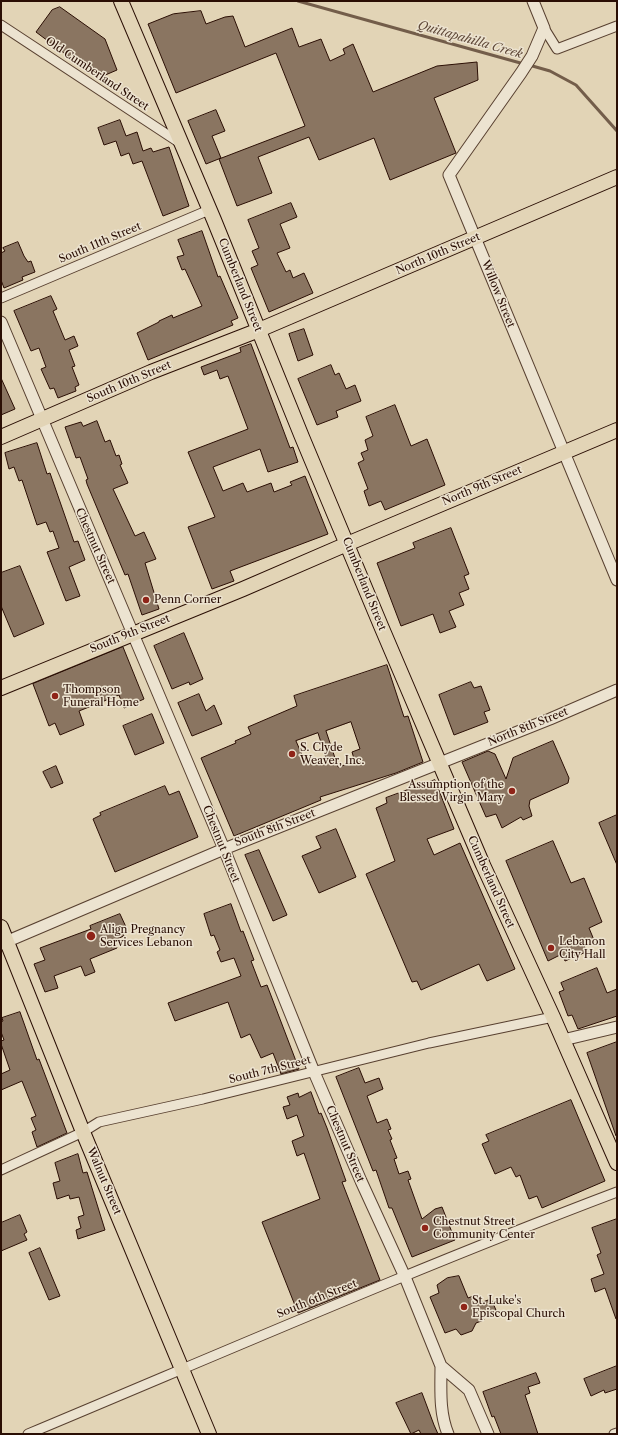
<!DOCTYPE html>
<html>
<head>
<meta charset="utf-8">
<style>
	body { margin:0 }
	#map { position:relative; width:618px; height:1435px; overflow:hidden; background:#e2d4b6; font-family:"Libre Caslon Text",serif }
	canvas { display:block }
	.frame { position:absolute; inset:0; border:2px solid #2a0e04; pointer-events:none }
</style>
</head>
<body>
<div id="map">
<canvas width="618" height="1435"></canvas>
<div class="frame"></div>
</div>
<script>
const ctx = document.querySelector('canvas').getContext('2d');
ctx.lineJoin = 'round';
function trace(path, color, width, dash) {
  ctx.strokeStyle = color;
  ctx.lineWidth = width;
  ctx.lineCap = dash ? 'butt' : 'round';
  ctx.setLineDash(dash || []);
  ctx.stroke(path);
}
function fill(path, color) {
  ctx.fillStyle = color;
  ctx.fill(path, 'evenodd');
}
function write(font, color, halo, rows, align = 'center') {
  ctx.font = font + ' "Libre Caslon Text",serif';
  ctx.lineWidth = 3;
  ctx.setLineDash([]);
  ctx.textBaseline = 'middle';
  ctx.strokeStyle = halo;
  ctx.fillStyle = color;
  for (const [text, x, y, turn = 0] of rows) {
    ctx.save();
    ctx.translate(x, y);
    ctx.rotate((+turn || 0) * Math.PI / 180);
    ctx.textAlign = isNaN(turn) ? turn : align;
    if (halo) ctx.strokeText(text, 0, 0);
    ctx.fillText(text, 0, 0);
    ctx.restore();
  }
}
trace(new Path2D(`
	M298 1 524 64
	M529 65 550 71 576 85 617 131`), '#735d4a', 3);
const building = new Path2D(`
	M60 7 105 39 117 70 103 76 81 60 76 62 36 32 52 10Z
	M201 11 206 24 225 17 233 16 245 47 292 28 299 47 321 39 330 61 345 54 343 49 353 44 373 92 437 66 477 62 478 80 434 98 456 153 390 180 374 138 319 160 309 137 258 157 272 193 237 206 219 159 305 126 276 53 176 93 148 24 173 14Z
	M216 110 225 131 212 136 221 158 206 164 188 121Z
	M120 120 126 136 137 132 143 151 151 148 153 152 169 147 189 206 163 216 142 161 133 164 129 153 121 156 116 141 104 145 98 128Z
	M291 203 297 217 280 224 290 248 277 253 286 272 290 270 293 278 304 273 313 293 269 312 251 268 258 265 252 251 259 248 248 220Z
	M202 231 218 277 220 276 238 318 231 321 233 325 148 360 137 333 159 322V321L172 315 173 318 202 306 185 269 182 270 177 257 184 255 178 240Z
	M18 242 24 256 28 262 31 261 35 272 22 277 23 280 4 288 1 280V253L5 251 3 248Z
	M51 296 57 309 53 311 65 340 74 336 78 346 69 350 75 366 72 367 79 385 75 387 76 391 58 398 54 388 50 389 41 369 46 367 39 348 31 351 14 311Z
	M304 329 313 355 298 361 289 334Z
	M251 344 290 448 293 447 298 462 268 472 260 449 213 467 223 491 243 483 247 492 271 483 274 492 292 485 290 482 305 476 328 534 230 571 234 581 212 589 188 527 215 517 188 452 248 429 228 376 220 379 217 370 204 375 201 367 241 352 240 348Z
	M331 365 335 375 339 373 346 389 355 385 361 401 336 411 338 417 317 425 298 379Z
	M1 378 15 409 1 415Z
	M395 405 411 446 427 439 445 485 385 510 381 501 369 506 364 491 368 489 358 463 364 460 361 453 368 450 365 440 373 436 366 417Z
	M97 421 105 442 110 440 116 456 119 455 122 464 120 465 128 483 113 489 135 536 144 532 156 559 145 563 159 609 142 615 128 574 125 575 87 484 86 480 88 479 80 457 76 458 65 427 81 422 83 426Z
	M37 443 47 474 50 473 74 542 78 541 85 560 69 567 80 596 66 601 47 552 59 548 53 531 50 532 46 522 37 525 22 480 19 481 14 467 9 469 5 453Z
	M451 528 469 574 464 576 469 589 459 593 464 605 449 611 456 627 440 633 433 614 401 626 377 563 415 548 413 543Z
	M20 566 44 624 14 637 1 606V573Z
	M184 633 203 679 190 685 189 682 172 689 154 646Z
	M123 647 144 699 124 708 119 695 79 711 84 725 60 735 55 723 49 726 33 684Z
	M387 665 404 717 408 716 423 762 396 773 320 797 321 800 234 836 201 758 236 743 235 741 251 734 248 727 297 706 294 696ZM351 722 360 749 352 752 355 762 338 767 326 731ZM318 733 326 758 306 764 296 741Z
	M471 682 474 688 481 686 490 710 484 712 488 722 454 735 439 695Z
	M199 694 206 711 214 705 222 724 192 736 178 703Z
	M152 714 164 743 135 755 123 726Z
	M553 741 569 778 568 783 530 800 529 806 532 816 523 820 521 817 502 828 496 814 486 817 462 762 488 751 495 754 506 779 513 758Z
	M56 766 63 783 51 788 43 772Z
	M435 780 454 829 427 839 434 855 460 843 515 969 487 981 479 964 421 990 417 981 412 982 366 874 395 861 376 808 387 803 386 798Z
	M165 786 169 795 179 791 198 837 115 872 93 819 101 815 100 813Z
	M617 815V865L599 823Z
	M336 829 356 877 319 893 302 856 321 848 316 837Z
	M553 841 571 883 584 878 602 922 589 928 594 940 584 945 586 952 565 961 562 954 548 961 506 861Z
	M259 850 287 915 273 921 245 855Z
	M231 904 241 932 243 931 254 960 251 961 261 987 267 985 299 1069 281 1074 273 1053 261 1058 250 1034 241 1038 228 1002 175 1021 168 1003 241 976 234 958 221 962 217 952 220 950 214 935 211 936 204 914Z
	M120 914 126 927 121 928 124 936 114 940 117 948 90 959 95 972 85 976 81 966 54 976 58 988 45 992 34 964 45 960 40 948 91 929 90 926Z
	M597 968 607 993 617 989V1016L578 1029 572 1015 568 1016 559 992 564 990 561 983Z
	M20 1012 37 1060 39 1059 67 1133 37 1147 32 1132 36 1130 31 1118 36 1116 22 1081 1 1090V1074L10 1070 1 1044V1041L4 1040 1 1032V1022L3 1021 2 1018Z
	M617 1042V1135L616 1136 587 1053Z
	M359 1068 365 1083 379 1078 383 1089 367 1096 377 1123 387 1119 391 1129 388 1130 392 1139 390 1140 397 1158 394 1159 399 1174 408 1171 411 1179 408 1180 422 1219 435 1209 442 1207 455 1240 412 1257 392 1208H389L376 1170 373 1171 336 1077Z
	M311 1092 319 1114 321 1113 327 1128 346 1181 342 1182 380 1280 298 1313 262 1222 320 1199 304 1153 297 1156 292 1141 304 1136 297 1115 287 1119 283 1107 290 1105 287 1097 298 1093 299 1097Z
	M571 1100 605 1181 542 1208 537 1196 529 1199 520 1175 516 1177 511 1167 495 1174 482 1144 489 1141 486 1135Z
	M78 1154 83 1173 87 1172 105 1230 78 1239 76 1230 81 1228 78 1217 84 1215 79 1197 70 1199 69 1195 57 1199 53 1183 60 1181 55 1163Z
	M20 1215 27 1232 24 1234 27 1240 1 1251V1223Z
	M617 1219V1319H616L605 1288 595 1292 591 1279 604 1274 597 1255 601 1253 592 1228Z
	M40 1248 60 1296 49 1300 29 1253Z
	M459 1276 468 1298 476 1295 480 1303 491 1299 496 1310 483 1317 484 1320 476 1323 472 1331 461 1335 456 1329 445 1333 430 1297 439 1293 437 1285 447 1278Z
	M617 1366V1389L605 1393 604 1390 591 1396 584 1379Z
	M536 1373 540 1383 528 1387 530 1393 525 1395 538 1434H501L494 1416 492 1417 483 1392Z
	M422 1393 434 1425 438 1434H421L419 1430 411 1434 396 1403Z`);
fill(building, '#8a7561');
trace(building, '#2a0e04', 1);
const minor = new Path2D(`
	M1 25 180 143
	M544 28 557 49 617 26
	M1 298 209 210
	M1 1170 83 1132 99 1122 203 1099 429 1043 553 1017
	M28 1434C224 1352 419 1267 617 1192
	M614 1434 617 1433`);
const tertiary = new Path2D(`
	M533 1 544 28 532 56 521 73 449 175 617 580
	M1 322 224 849 314 1072 361 1181 405 1277 441 1366 469 1390 488 1434
	M1 944 224 849 550 719 617 690
	M563 1040 617 1027
	M441 1366C441 1389 439 1412 448 1434`);
const primary = new Path2D(`
	M259 330 617 177
	M347 544 617 430`);
const trunk = new Path2D(`
	M121 1 214 220 302 437 381 626 483 865 553 1017 617 1163
	M1 437 151 372 259 330
	M1 688 243 589 347 544
	M1 927 83 1132 209 1434`);
trace(minor, '#584030', 11);
trace(tertiary, '#584030', 13);
trace(primary, '#2a0e04', 16);
trace(trunk, '#2a0e04', 16);
trace(minor, '#ece3d0', 9);
trace(tertiary, '#ece3d0', 11);
trace(primary, '#e2d4b6', 14);
trace(trunk, '#e2d4b6', 14);
for (const [x, y, r, color] of [
	[146,600,4,"#8f2418"],
	[55,696,4,"#8f2418"],
	[292,754,4,"#8f2418"],
	[512,791,4,"#8f2418"],
	[91,936,5,"#8f2418"],
	[551,948,4,"#8f2418"],
	[425,1228,4,"#8f2418"],
	[464,1307,4,"#8f2418"]
]) {
  const dot = new Path2D();
  dot.arc(x, y, r, 0, 2 * Math.PI);
  ctx.fillStyle = color;
  ctx.fill(dot);
  trace(dot, '#ece3d0', 1.5);
}
write('11px', '#2a0e04', '#ece3d0', [
	["Old Cumberland Street",97,74,34],
	["South 11th Street",100,243,-23],
	["North 10th Street",438,254,-23],
	["Cumberland Street",240,285,68],
	["Willow Street",498,294,68],
	["South 10th Street",129,382,-23],
	["North 9th Street",482,486,-23],
	["Chestnut Street",95,546,66],
	["Cumberland Street",364,584,68],
	["South 9th Street",130,634,-22],
	["North 8th Street",528,727,-22],
	["South 8th Street",275,828,-21],
	["Chestnut Street",221,844,68],
	["Cumberland Street",491,882,66],
	["South 7th Street",270,1070,-14],
	["Chestnut Street",345,1144,67],
	["Walnut Street",104,1181,67],
	["South 6th Street",317,1299,-22]
]);
write('11px', '#2a0e04', '#ece3d0', [
	["Penn Corner",154,600],
	["Thompson",63,690],
	["Funeral Home",63,703],
	["S. Clyde",300,748],
	["Weaver, Inc.",300,761],
	["Assumption of the",504,785,"right"],
	["Blessed Virgin Mary",504,798,"right"],
	["Align Pregnancy",100,930],
	["Services Lebanon",100,943],
	["Lebanon",559,942],
	["City Hall",559,955],
	["Chestnut Street",433,1222],
	["Community Center",433,1235],
	["St. Luke's",472,1301],
	["Episcopal Church",472,1314]
], 'left');
write('italic 12px', '#604939', '#ece3d0', [
	["Quittapahilla Creek",470,40,16]
]);
</script>
</body>
</html>
